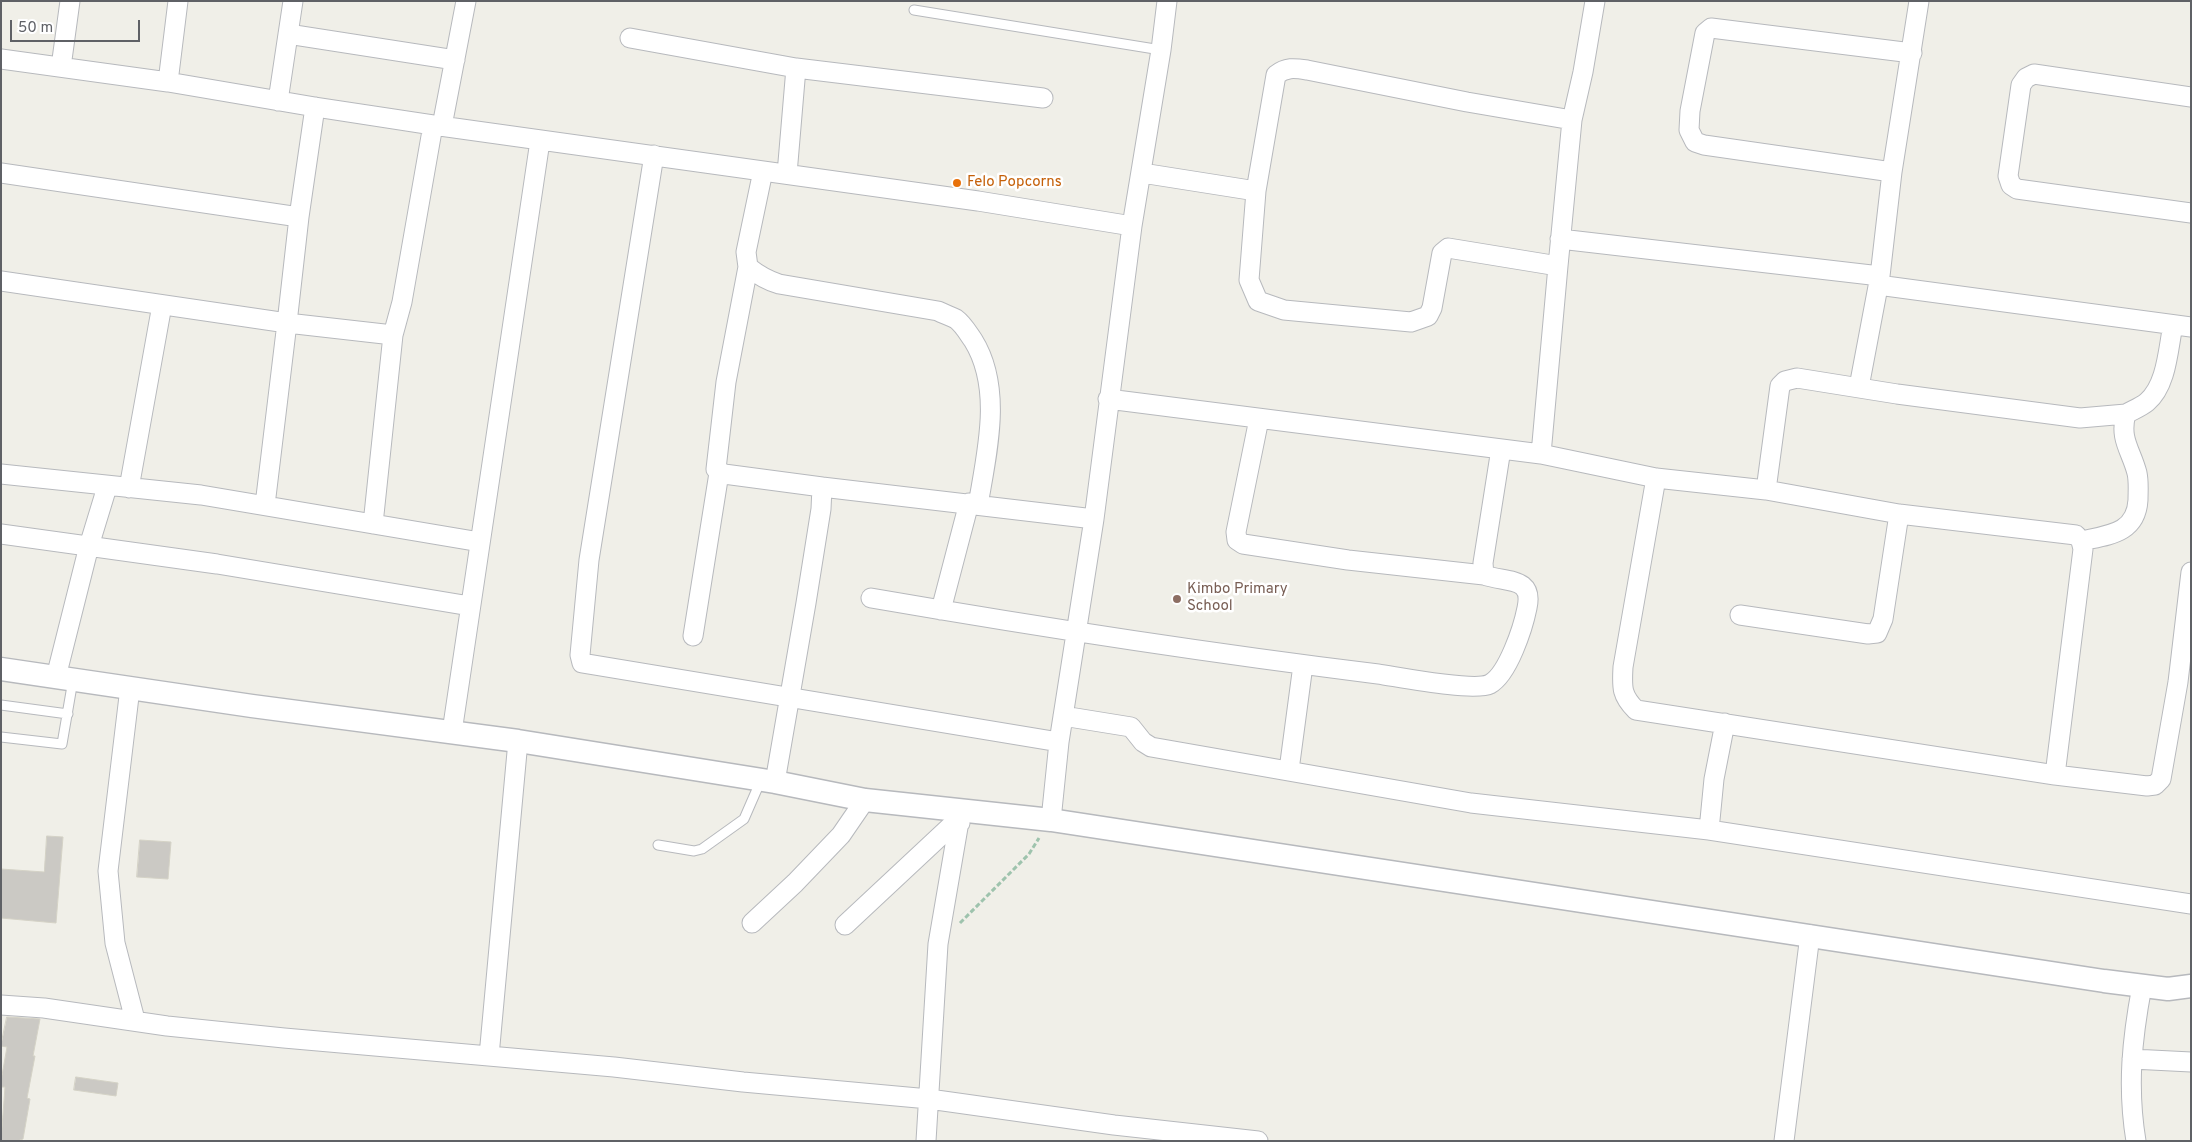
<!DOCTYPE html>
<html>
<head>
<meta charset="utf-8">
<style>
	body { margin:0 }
	#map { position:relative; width:2192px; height:1142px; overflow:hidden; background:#f0efe8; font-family:Overpass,sans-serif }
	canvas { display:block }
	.frame { position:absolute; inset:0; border:2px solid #5f6166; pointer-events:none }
	.scale { position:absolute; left:10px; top:20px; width:130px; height:22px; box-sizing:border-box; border:2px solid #5f6166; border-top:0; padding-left:6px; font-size:15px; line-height:18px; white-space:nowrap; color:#5f6166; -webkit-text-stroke:4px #fff; paint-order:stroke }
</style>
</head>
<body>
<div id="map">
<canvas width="2192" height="1142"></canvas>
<div class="frame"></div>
<div class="scale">50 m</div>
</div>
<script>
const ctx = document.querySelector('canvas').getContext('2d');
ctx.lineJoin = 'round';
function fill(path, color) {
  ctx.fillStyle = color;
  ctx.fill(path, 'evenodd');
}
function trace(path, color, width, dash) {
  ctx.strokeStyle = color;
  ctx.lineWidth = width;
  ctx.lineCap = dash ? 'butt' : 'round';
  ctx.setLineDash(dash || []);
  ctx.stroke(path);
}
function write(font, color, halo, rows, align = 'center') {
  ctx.font = font + ' Overpass,sans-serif';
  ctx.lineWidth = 5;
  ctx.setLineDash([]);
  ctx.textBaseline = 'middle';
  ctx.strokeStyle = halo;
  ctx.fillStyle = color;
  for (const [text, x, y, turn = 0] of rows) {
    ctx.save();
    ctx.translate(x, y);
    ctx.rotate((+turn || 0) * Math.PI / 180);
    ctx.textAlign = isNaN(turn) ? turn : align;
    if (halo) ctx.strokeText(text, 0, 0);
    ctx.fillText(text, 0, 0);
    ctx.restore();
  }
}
const building = new Path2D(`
	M47 836 63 837 56 923 1 918V869L44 872Z
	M140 840 171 842 168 879 137 877Z
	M7 1017 40 1019 33 1056H35L27 1098 30 1099 23 1139 17 1141H1L5 1087H1V1081L7 1047 1 1046Z
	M76 1077 118 1083 116 1096 74 1090Z`);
fill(building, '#cbc9c4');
trace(building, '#d4d2c6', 1);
const service = new Path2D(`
	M914 10 1161 50
	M1 705 68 714
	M1 737 62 744 73 680
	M658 845 694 851 702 849 744 819 761 780`);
const minor = new Path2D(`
	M288 34 455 60
	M630 38 796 68 1043 98
	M1 59 168 82 315 107 433 125 978 201 1132 226
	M61 67 70 1
	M168 82 178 1
	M2191 97 2034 74 2026 78 2021 85 2008 176 2011 185 2017 189 2191 213
	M278 101 293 1
	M315 107 299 217 287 323 393 335 373 524
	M1572 120 1467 102 1307 70C1294 68 1286 67 1276 75L1256 191 1249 280 1258 301 1284 310 1411 322 1428 316 1432 308 1442 253 1448 248 1558 266 1572 120 1583 72 1595 1
	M442 126 466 1
	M654 155 589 560 580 655 582 663 1059 742
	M763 171 746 252 748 267C758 275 766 280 779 284L938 311C944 314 950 316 956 319 963 324 968 333 973 340 1003 388 987 452 978 505
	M1892 172 1704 145 1695 142 1689 130 1690 111 1705 33 1711 28 1912 53
	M1 173 299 217
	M1142 173 1256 191
	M787 174 796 68
	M1560 239 1880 276
	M748 267 726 382 716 469 724 474 822 487 821 509 806 603 775 782
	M1 281 287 323 265 505
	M1878 285 2191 327
	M393 335 402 302 433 125
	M1859 387 1880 276 1892 172 1919 1
	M1108 399 1541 454 1656 478 1766 490 1899 514 2076 535 2081 541 2083 549 2055 775
	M1259 419 1236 532 1237 540 1243 544 1348 560 1484 575
	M1541 454 1558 266
	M1 474 201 495 480 542
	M1656 478 1623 667C1622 687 1621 695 1636 710L2055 775 2147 786 2155 785 2161 779 2178 682 2191 572
	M822 487 1094 519
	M129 488 162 305
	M1766 490 1780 386 1785 381 1797 378 1897 394 2080 418 2126 414
	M1 534 217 564 470 606
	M2081 541C2108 535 2136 534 2138 500 2138 491 2139 482 2137 473 2131 450 2119 439 2126 414 2133 410 2141 407 2147 402 2167 385 2168 349 2173 325
	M871 598C1039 627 1208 653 1378 674 1399 677 1474 692 1490 684 1508 674 1523 628 1527 608 1534 576 1506 583 1484 575L1483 563 1501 449
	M941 610 969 503
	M1740 615 1868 634 1877 633 1883 619 1899 514
	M693 636 719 473
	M56 677 89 546 107 487
	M130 688 108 871 115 943 135 1020
	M1063 716 1131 727 1143 742 1151 747 1471 803 1709 830 2191 904
	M452 732 540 141
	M1289 770 1303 665
	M1051 820 1059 742 1094 519 1132 226 1161 50 1167 1
	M1709 830 1714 779 1725 723
	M752 923 795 883 841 835 865 800
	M845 925 936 840 951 826 960 823
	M1 1005 44 1008 167 1026 284 1038 614 1067 743 1082 929 1099 1114 1125 1258 1141
	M489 1056 518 741
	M2132 1059 2191 1062
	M926 1141 938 944 961 810
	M1784 1141 1810 935
	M2136 1141C2127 1087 2132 1039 2142 986`);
const tertiary = new Path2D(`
	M1 669 252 706 518 741 775 782 865 800 1051 820 2104 981 2168 989 2191 986`);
trace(service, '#b7b9bd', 11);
trace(minor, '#b7b9bd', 21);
trace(tertiary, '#b7b9bd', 25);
trace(new Path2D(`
	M960 923 1029 854 1039 838`), '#9ec3ad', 3, [5, 2.5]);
trace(service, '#fff', 9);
trace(minor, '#fff', 19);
trace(tertiary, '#fff', 22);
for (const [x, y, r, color] of [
	[957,183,5,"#e8710a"],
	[1177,599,5,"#8d6e63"]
]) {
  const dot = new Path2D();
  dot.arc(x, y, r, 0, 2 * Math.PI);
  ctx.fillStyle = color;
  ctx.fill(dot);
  trace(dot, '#fff', 2);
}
write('15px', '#c56008', '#fff', [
	["Felo Popcorns",967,183]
], 'left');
write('15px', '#785e54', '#fff', [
	["Kimbo Primary",1187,590],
	["School",1187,607]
], 'left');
</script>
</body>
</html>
